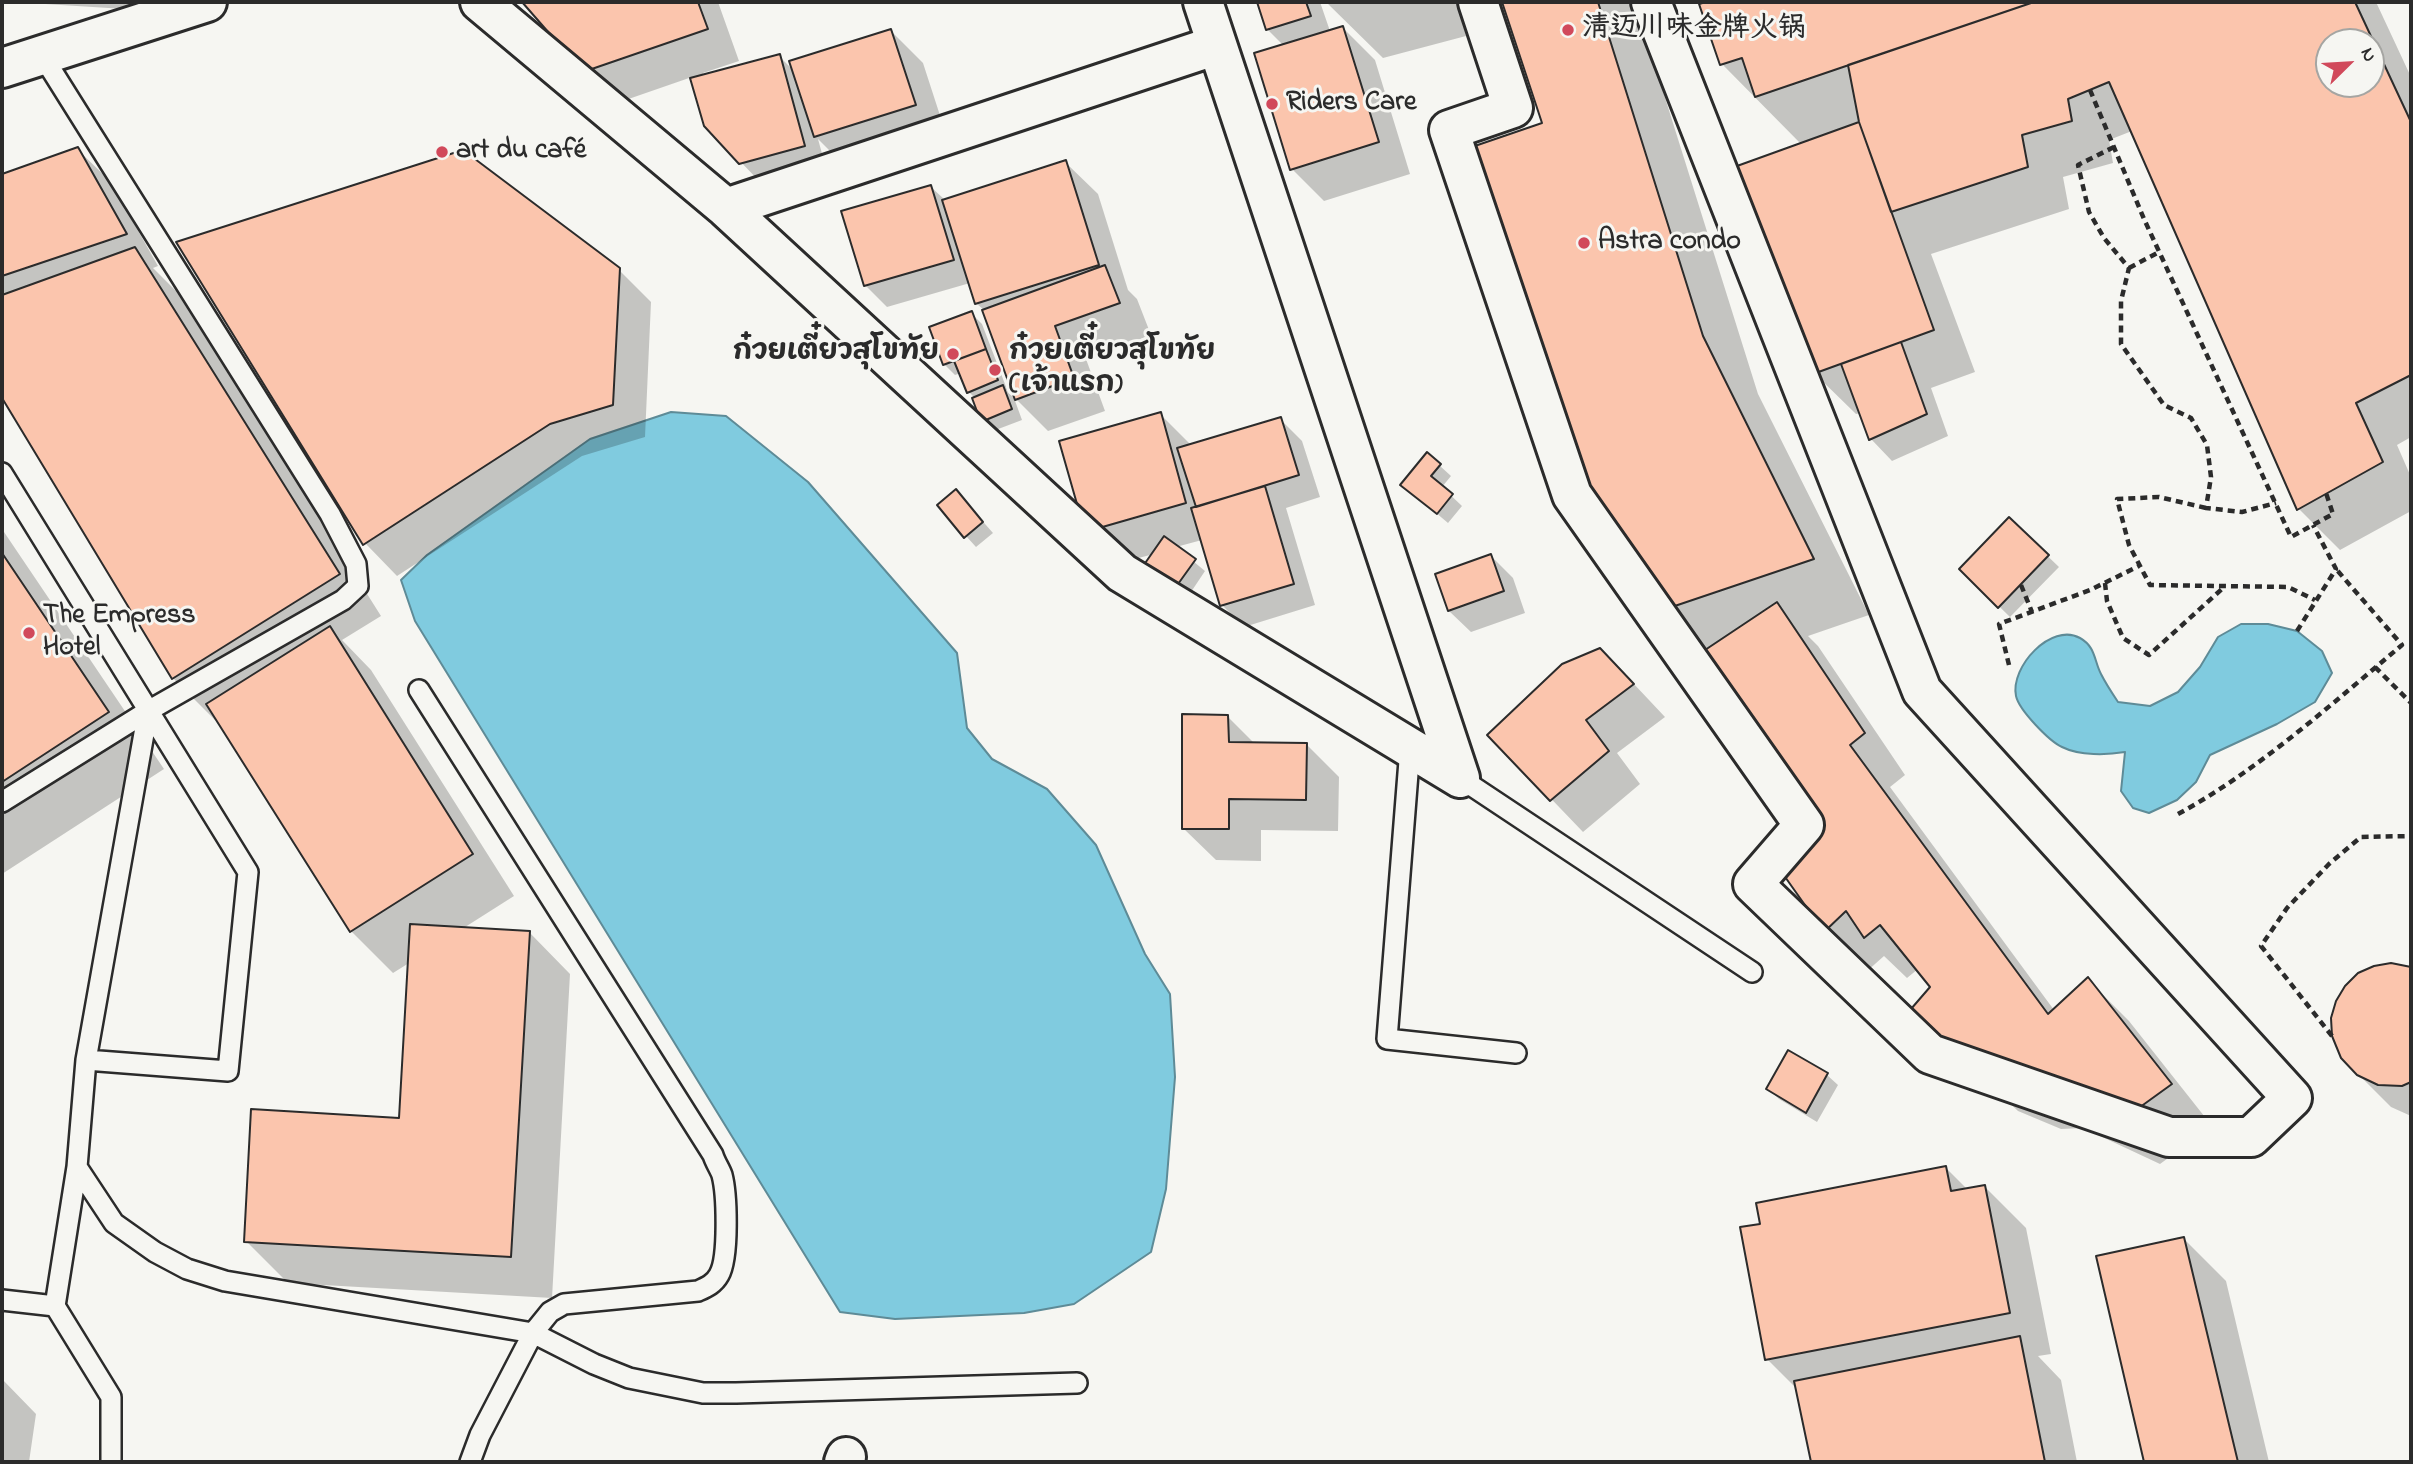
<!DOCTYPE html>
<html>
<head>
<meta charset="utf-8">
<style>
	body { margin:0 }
	#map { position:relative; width:2413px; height:1464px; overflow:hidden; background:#f6f6f2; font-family:"Indie Flower",sans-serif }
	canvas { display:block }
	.frame { position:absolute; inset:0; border:4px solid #2b2b2b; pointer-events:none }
	.north { position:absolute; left:2315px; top:28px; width:70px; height:70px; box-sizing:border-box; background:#f6f6f2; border:2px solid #a5a5a2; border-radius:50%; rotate:66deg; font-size:19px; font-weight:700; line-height:28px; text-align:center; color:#2b2b2b }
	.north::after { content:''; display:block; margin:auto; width:24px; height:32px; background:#d1495b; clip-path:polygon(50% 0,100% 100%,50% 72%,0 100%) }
</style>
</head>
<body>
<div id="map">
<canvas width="2413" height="1464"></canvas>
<div class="frame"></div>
<div class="north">N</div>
</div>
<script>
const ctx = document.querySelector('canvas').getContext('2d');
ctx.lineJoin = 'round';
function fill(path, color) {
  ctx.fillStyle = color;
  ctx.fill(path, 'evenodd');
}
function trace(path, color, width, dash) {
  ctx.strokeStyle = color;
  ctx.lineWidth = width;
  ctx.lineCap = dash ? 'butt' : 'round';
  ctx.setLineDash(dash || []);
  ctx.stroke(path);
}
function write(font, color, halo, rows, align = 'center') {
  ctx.font = font + ' "Indie Flower","LXGW WenKai TC","Playpen Sans Thai",sans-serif';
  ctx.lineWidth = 6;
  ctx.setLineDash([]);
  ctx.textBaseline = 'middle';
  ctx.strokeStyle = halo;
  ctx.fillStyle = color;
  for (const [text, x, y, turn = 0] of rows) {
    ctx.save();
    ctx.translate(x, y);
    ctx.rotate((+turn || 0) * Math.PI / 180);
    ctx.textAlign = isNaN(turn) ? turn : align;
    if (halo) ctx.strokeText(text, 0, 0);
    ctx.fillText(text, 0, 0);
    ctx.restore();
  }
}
const water = new Path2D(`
	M671 412 726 416 808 482 957 653 967 728 992 759 1047 789 1096 845 1145 954 1170 994 1175 1077 1166 1189 1151 1252 1074 1304 1024 1313 895 1319 840 1312 415 621 401 580 427 555 590 439Z
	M2241 624H2268L2297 631 2322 651 2332 673 2315 702 2277 724 2210 755 2196 782 2177 800 2149 813 2133 808 2121 791 2125 752C2107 755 2080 756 2062 747 2049 741 2019 710 2016 696 2010 667 2051 622 2080 638 2096 647 2094 661 2101 674 2106 684 2112 693 2118 702L2150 706 2178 692 2200 667 2218 637Z`);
fill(water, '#80cbdf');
trace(water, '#5e8b97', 2);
fill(new Path2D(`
	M43 2H157L156 11 45 4Z
	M524 2H718L739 61 703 73 704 76 779 56 794 71 891 31 923 63 947 137 847 168 818 139 826 168 763 185 705 125 692 77 617 103 584 70Z
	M1259 2H1320L1330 31 1342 27 1375 60 1410 174 1324 201 1292 169 1284 46 1267 29Z
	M1326 2H1457L1466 36 1383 58Z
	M1504 2H1635L1758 394 1869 615 1808 636 1818 646 1905 775 1890 787 2054 1010 2087 979 2129 1021 2212 1126 2160 1164 2083 1128 2061 1129 2018 1111 1955 1051 1932 987 1918 969 1907 978 1884 956 1866 972 1825 930 1820 831 1655 612 1544 124Z
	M1708 2H2376L2411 77V437L2397 445 2411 477V511L2340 550 2299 509 2132 131 2109 140 2113 163 2063 177 2069 209 1931 254 1975 372 1931 388 1948 436 1892 461 1871 439 1861 413 1856 414 1814 373 1802 145 1722 64ZM2329 42H2371V84H2329Z
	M77 149 110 181 158 266 153 268 176 291 381 616 342 640 371 670 514 896 462 929 529 932 570 974 552 1298 288 1283 246 1241 400 1120 409 963 393 973 351 931 217 719 215 720 173 678 2 395V176Z
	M1065 162 1098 194 1128 290 1137 299 1151 335 1086 359 1105 411 1048 431 1016 399 984 310 977 304 970 283 887 307 865 285 931 187 945 200Z
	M619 270 651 302 645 437 582 456 397 576 365 543Z
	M971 313 982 324 1008 392 1014 398 1022 420 993 431 982 421 975 398 969 392 961 373 955 375 944 364Z
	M1160 414 1192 446 1280 419 1302 441 1320 497 1286 508 1315 605 1244 627 1222 605 1202 540 1176 547 1205 571 1185 601 1154 554 1119 563 1087 531Z
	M1427 454 1451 476 1442 487 1462 506 1448 523 1403 485Z
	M956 491 993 533 976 547 966 536Z
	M2009 519 2059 567 2010 617 1961 569Z
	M2 529 164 769 2 874Z
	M1491 556 1513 578 1525 613 1471 632 1449 611 1437 576Z
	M1633 683 1665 717 1617 753 1640 784 1583 832 1490 735Z
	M1227 716 1255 744H1306L1339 777 1338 831 1261 830V861L1216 860 1183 828Z
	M2411 965V1116L2391 1107 2358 1074Z
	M1789 1052 1827 1075 1838 1085 1817 1122 1779 1099 1768 1089Z
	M1946 1168 1967 1189 1984 1186 2026 1228 2051 1354 2038 1356 2061 1380 2077 1462H1813L1798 1390 1767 1359Z
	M2184 1239 2226 1281 2269 1462H2146L2098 1257Z
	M2 1379 36 1414 29 1462H2Z`), '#0003');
const building = new Path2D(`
	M522 2H698L708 29 583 72Z
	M1257 2H1306L1311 16 1266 30Z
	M1502 2H1598L1703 336 1814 559 1654 613 1539 383 1466 149 1542 123Z
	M1706 2H2034L1755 97 1742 58 1720 65 1699 4Z
	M2034 2H2355L2411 122V375L2356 403 2383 462 2297 510 2109 82 2068 99 2072 121 2022 135 2028 167 1891 212 1859 122 1848 65ZM2329 42H2371V84H2329Z
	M1343 26 1379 142 1290 170 1254 53Z
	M891 29 916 105 814 137 789 61Z
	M780 54 805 146 739 164 704 126 690 78Z
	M1859 122 1934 330 1813 374 1737 166Z
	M78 147 127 234 2 276V174Z
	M463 150 620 268 613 405 550 424 363 545 176 242Z
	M1066 160 1099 265 975 304 942 200Z
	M931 185 954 260 864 286 841 211Z
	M135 247 340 574 172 679 2 398V295Z
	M1105 265 1120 303 1055 326 1074 378 1015 400 982 310Z
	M972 311 986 349 943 365 929 327Z
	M1901 342 1927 414 1869 440 1841 364Z
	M986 349 998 380 967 393 954 361Z
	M1003 385 1012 409 981 422 972 398Z
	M1161 412 1186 503 1085 532 1059 441Z
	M1281 417 1299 475 1196 507 1177 448Z
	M1427 452 1441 464 1431 476 1453 494 1437 514 1400 485Z
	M1265 486 1294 584 1220 606 1191 508Z
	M956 489 983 522 964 538 937 505Z
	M2009 517 2049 555 1998 608 1959 569Z
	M1164 536 1196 559 1173 591 1141 569Z
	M2 553 109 712 2 782Z
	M1491 554 1504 591 1448 611 1435 574Z
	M1777 602 1865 733 1850 745 2048 1014 2088 977 2172 1084 2118 1123 1975 1070 1911 1009 1930 987 1880 925 1864 938 1846 911 1824 932 1783 874 1818 831 1693 658Z
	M330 626 473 854 350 932 206 704Z
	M1600 648 1634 684 1586 720 1609 751 1550 801 1487 735 1562 664Z
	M1182 714 1228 715 1229 742 1307 743 1306 800 1229 799V829H1182Z
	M410 924 530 931 511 1257 244 1242 251 1109 399 1118Z
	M2391 963 2411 967V1082L2402 1086 2378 1085 2357 1075 2341 1058 2332 1036 2331 1018 2336 1001 2345 986 2358 973 2374 966Z
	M1788 1050 1828 1073 1806 1113 1766 1089Z
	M1946 1166 1951 1191 1985 1185 2010 1313 1765 1360 1740 1227 1760 1224 1756 1203Z
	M2184 1237 2238 1462H2144L2096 1256Z
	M2020 1336 2045 1462H1811L1794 1381Z`);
fill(building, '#fbc5ad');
trace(building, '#2b2b2b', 2);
const service = new Path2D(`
	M2 473 248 872 228 1071 86 1060
	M419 690 713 1155C715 1162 720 1169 722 1175 727 1194 729 1258 719 1275 714 1284 707 1287 698 1291L564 1304 550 1312 533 1333 480 1435 470 1462
	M148 711 86 1060 77 1167 114 1223 155 1252 187 1269 225 1281 533 1333 594 1364 629 1378 703 1393H736L1077 1383
	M1410 748 1387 1039 1516 1053
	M1460 778 1752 972
	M2 802 148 711 343 600 358 586 356 564 330 514 42 55
	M77 1167 55 1306 111 1397V1462
	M2 1300 55 1306`);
const minor = new Path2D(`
	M480 2 726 208 1122 573 1460 778
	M1203 2 1460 778
	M1478 2 1513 108 1449 130 1572 495 1804 825 1753 884 1930 1054 2169 1137H2251L2292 1098 1922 691 1651 2
	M726 208 1217 45
	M844 1462 846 1457`);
const tertiary = new Path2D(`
	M2 68 207 2`);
trace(service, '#2b2b2b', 24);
trace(minor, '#2b2b2b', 44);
trace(tertiary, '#2b2b2b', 44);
trace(new Path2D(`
	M2090 90 2144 219 2291 537 2333 514 2326 493
	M2114 147 2078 165 2089 212 2104 238 2129 268 2121 301V344L2164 405 2191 418 2207 445 2211 477 2206 508 2242 512 2276 503
	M2129 268 2159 252
	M2206 508 2159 497 2117 499 2129 545 2150 585 2288 587 2315 600
	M2105 583 2107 601 2123 638 2149 655 2223 588
	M2021 585 2032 612
	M2297 631 2336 569 2313 525
	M2009 665 1999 624 2090 590 2139 566
	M2375 667 2411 703
	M2178 814C2256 772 2333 703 2402 645L2336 569
	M2332 1036 2261 946 2287 908 2329 864 2361 837 2411 836`), '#2b2b2b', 4.5, [7, 5]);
trace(service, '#f6f6f2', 19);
trace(minor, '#f6f6f2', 38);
trace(tertiary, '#f6f6f2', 38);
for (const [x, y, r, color] of [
	[1568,30,7,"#d1495b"],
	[1272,104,7,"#d1495b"],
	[442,152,7,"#d1495b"],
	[1584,243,7,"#d1495b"],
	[953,354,7,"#d1495b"],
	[995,370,7,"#d1495b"],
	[29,633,7,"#d1495b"]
]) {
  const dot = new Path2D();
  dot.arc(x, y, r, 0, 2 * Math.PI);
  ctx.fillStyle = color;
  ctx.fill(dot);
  trace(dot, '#f6f6f2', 2.5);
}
write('bold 28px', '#2b2b2b', '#f6f6f2', [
	["清迈川味金牌火锅",1582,30],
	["Riders Care",1286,104],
	["art du café",456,152],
	["Astra condo",1598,243],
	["ก๋วยเตี๋ยวสุโขทัย",939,354,"right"],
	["ก๋วยเตี๋ยวสุโขทัย",1009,354],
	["(เจ้าแรก)",1009,386],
	["The Empress",43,617],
	["Hotel",43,649]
], 'left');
</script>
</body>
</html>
